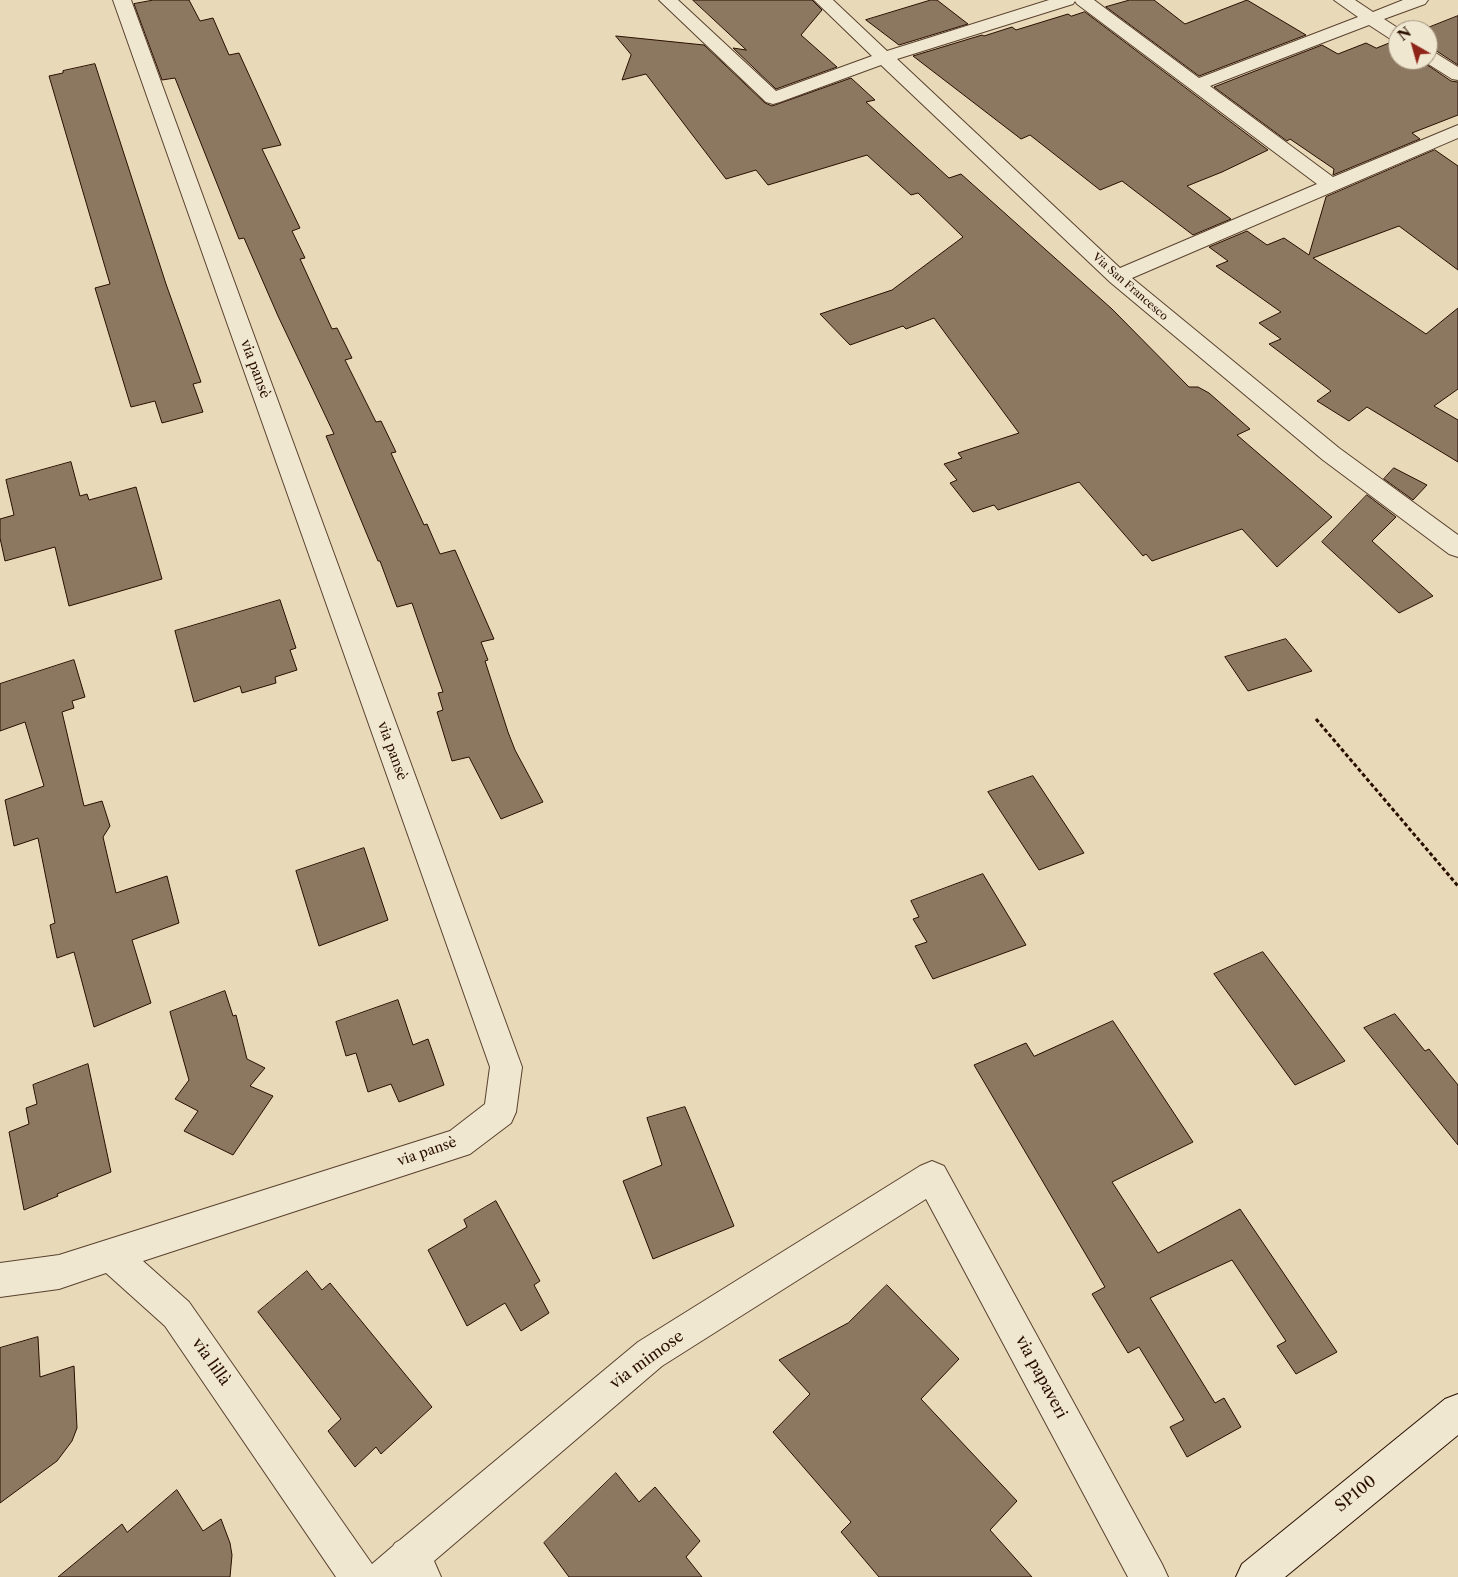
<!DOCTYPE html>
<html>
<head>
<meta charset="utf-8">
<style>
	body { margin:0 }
	#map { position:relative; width:1458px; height:1577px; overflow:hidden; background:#e8dab8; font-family:"Libre Caslon Text",serif }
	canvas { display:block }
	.north { position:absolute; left:1388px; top:20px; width:50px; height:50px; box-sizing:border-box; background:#f0e7d1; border:1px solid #a0907d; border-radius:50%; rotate:322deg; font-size:14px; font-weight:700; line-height:20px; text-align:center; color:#290e00 }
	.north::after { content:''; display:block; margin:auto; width:18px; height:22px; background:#8f2418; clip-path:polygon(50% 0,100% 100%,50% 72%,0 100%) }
</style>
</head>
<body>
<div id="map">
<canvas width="1458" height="1577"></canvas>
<div class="north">N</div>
</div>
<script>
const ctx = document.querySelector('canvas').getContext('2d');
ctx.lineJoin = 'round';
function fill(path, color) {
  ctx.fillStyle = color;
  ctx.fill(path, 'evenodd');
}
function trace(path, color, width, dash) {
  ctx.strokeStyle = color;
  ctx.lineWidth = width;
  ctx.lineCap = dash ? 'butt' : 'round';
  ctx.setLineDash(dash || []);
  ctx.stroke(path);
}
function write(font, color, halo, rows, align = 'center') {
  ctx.font = font + ' "Libre Caslon Text",serif';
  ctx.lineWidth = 4;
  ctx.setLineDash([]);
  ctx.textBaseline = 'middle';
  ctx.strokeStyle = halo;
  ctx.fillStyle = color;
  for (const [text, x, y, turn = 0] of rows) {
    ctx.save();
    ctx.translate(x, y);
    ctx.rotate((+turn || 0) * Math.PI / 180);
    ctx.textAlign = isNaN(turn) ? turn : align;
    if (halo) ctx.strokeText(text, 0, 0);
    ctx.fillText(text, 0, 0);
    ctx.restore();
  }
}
const building = new Path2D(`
	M154 0H189L200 21 213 18 229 55 239 53 281 145 262 149 300 228 292 231 305 258 300 259 332 329 337 328 352 358 345 360 376 422 381 421 396 452 391 453 424 525 427 524 440 554 455 550 494 639 481 642 488 660 485 661 508 732 515 750 543 802 501 819 469 757 452 761 437 712 443 710 438 693 443 692 412 603 397 607 380 561H378L326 436 334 434 278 316 244 238 239 239 175 78 162 80 134 4Z
	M693 0H812L822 10 801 35 837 67 776 89 733 48 746 50Z
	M931 0H937L968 24 899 45 866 20Z
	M1130 0H1154L1185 24 1247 0 1306 35 1199 76 1106 7Z
	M1085 12 1268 150 1222 172 1187 186 1231 219 1193 235 1122 181 1100 190 1030 135 1021 139 913 56 982 35 984 36 1012 27 1016 30 1068 14 1071 16Z
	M1458 16V65L1435 50 1428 49V30H1422Z
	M616 36 704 45 765 103 772 106 851 78 875 100 866 102 949 178 961 174 1112 309 1189 387H1198L1209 393 1250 429 1237 435 1332 517 1277 567 1242 529 1152 561 1146 554 1143 556 1079 482 998 510 994 505 973 512 950 483 957 480 944 464 962 458 958 453 1019 433 934 318 906 329 903 326 850 345 820 314 892 290 963 237 918 193 911 195 867 155 768 185 756 170 726 179 646 74 622 80 631 55Z
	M1392 42 1398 43V60H1420L1451 81 1458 82V115L1412 133 1420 139 1333 175 1334 169 1290 139 1287 141 1214 87 1322 45 1338 54 1366 43 1376 48Z
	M95 64 166 284 201 382 193 384 203 412 162 423 155 401 131 407 95 288 110 284 49 76 63 73V71Z
	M1435 150 1458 166V270L1399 226 1313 258 1426 334 1458 308V389L1434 406 1458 420V462L1367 407 1349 421 1317 401 1331 391 1269 344 1281 339 1259 323 1281 312 1216 266 1228 261 1209 247 1247 231 1267 245 1284 238 1309 255 1326 197Z
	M71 462 80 496 87 494 89 500 136 487 162 579 69 606 55 547 5 561 0 538V519L14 515 6 480Z
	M1394 468 1427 485 1413 500 1384 479Z
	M1367 495 1396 517 1372 541 1433 596 1399 613 1322 542Z
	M280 600 296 648 290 650 297 670 275 677 276 683 242 693 240 686 194 702 175 631Z
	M1286 639 1312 671 1248 691 1225 657Z
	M74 660 85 697 72 701 74 708 62 712 84 806 102 801 110 826 103 837 116 893 167 876 179 923 132 940 151 1003 94 1027 74 952 57 958 50 925 55 923 38 838 14 846 5 800 44 786 25 722 0 731V684Z
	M1033 776 1084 853 1039 870 988 792Z
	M364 848 388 920 319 946 296 871Z
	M983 874 1026 945 933 979 915 946 927 942 913 919 919 917 911 901Z
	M1263 952 1345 1061 1295 1085 1214 974Z
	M225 991 233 1016 236 1015 247 1059 265 1068 250 1086 273 1096 233 1155 184 1131 198 1111 175 1099 189 1080 170 1012Z
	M398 1000 413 1045 428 1039 444 1085 399 1102 391 1084 368 1092 356 1053 346 1056 336 1022Z
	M1395 1014 1425 1051 1429 1049 1458 1085V1145L1364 1028Z
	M1113 1021 1193 1142 1112 1182 1158 1253 1240 1209 1337 1352 1296 1374 1277 1346 1286 1341 1232 1260 1150 1298 1215 1403 1224 1398 1241 1427 1187 1457 1170 1427 1184 1420 1139 1347 1128 1353 1092 1294 1105 1287 974 1065 1026 1043 1034 1056Z
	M88 1064 111 1172 57 1194 58 1196 24 1210 9 1132 29 1124 26 1108 37 1104 33 1085Z
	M685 1107 734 1226 653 1259 623 1181 662 1165 647 1118Z
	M496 1201 540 1281 534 1285 549 1313 521 1331 505 1303 467 1326 428 1250 467 1227 464 1220Z
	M307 1271 322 1290 330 1283 432 1407 381 1454 376 1447 355 1467 328 1431 341 1419 258 1312Z
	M887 1285 959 1359 921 1399 1017 1501 990 1530 1032 1577H879L841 1532 851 1522 773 1432 810 1394 779 1360 848 1323Z
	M38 1337 40 1377 74 1366 77 1428 72 1441 57 1461 0 1503V1348Z
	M616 1473 639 1502 655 1487 700 1541 686 1557 702 1577H569L544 1543Z
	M177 1490 203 1531 221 1519 230 1543 232 1555 230 1577H58L122 1524 127 1532Z`);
fill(building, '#8c7860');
trace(building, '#290e00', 1);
const minor = new Path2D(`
	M113 0H131L522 1067 516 1112 511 1123 470 1154 143 1261 189 1302 372 1564 393 1546 395 1543 400 1540 638 1342 920 1166 932 1161 944 1166 1162 1564 1168 1577H1128L926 1199 662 1366 434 1561 441 1577H336L165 1326 106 1273 59 1289 0 1297V1263L59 1255 450 1131 485 1104 490 1067Z
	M659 0H678L776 91 872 56 814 0H833L887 51 1049 0H1094L1199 78 1358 17 1334 0H1355L1373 12 1403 0H1428L1425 4 1384 19 1401 30H1398V41L1392 40 1369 25 1210 86 1333 177 1458 125V138L1132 278 1339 448 1458 535V557L1449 554 1323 460 1110 282 881 65 780 102 773 104 766 102ZM1075 1 1077 4 1317 184 1120 268 897 59 1073 4Z
	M1428 51 1434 52 1458 67V80L1452 79 1422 60H1428Z`);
const secondary = new Path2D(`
	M1458 1394V1435L1285 1577H1236L1242 1564 1445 1399Z`);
trace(minor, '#59412e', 2);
trace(secondary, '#290e00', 2);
trace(new Path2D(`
	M1316 719 1458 886`), '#290e00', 3, [4, 2.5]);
fill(minor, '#f0e7d1');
fill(secondary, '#f0e7d1');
write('11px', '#290e00', '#f0e7d1', [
	["Via San Francesco",1130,287,41]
]);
write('14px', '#290e00', '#f0e7d1', [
	["via pansè",255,369,70],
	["via pansè",392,751,70],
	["via pansè",427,1152,-19]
]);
write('16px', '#290e00', '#f0e7d1', [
	["via mimose",647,1360,-36],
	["via lillà",211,1362,55],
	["via papaveri",1041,1377,62],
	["SP100",1356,1494,-39]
]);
</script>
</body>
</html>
